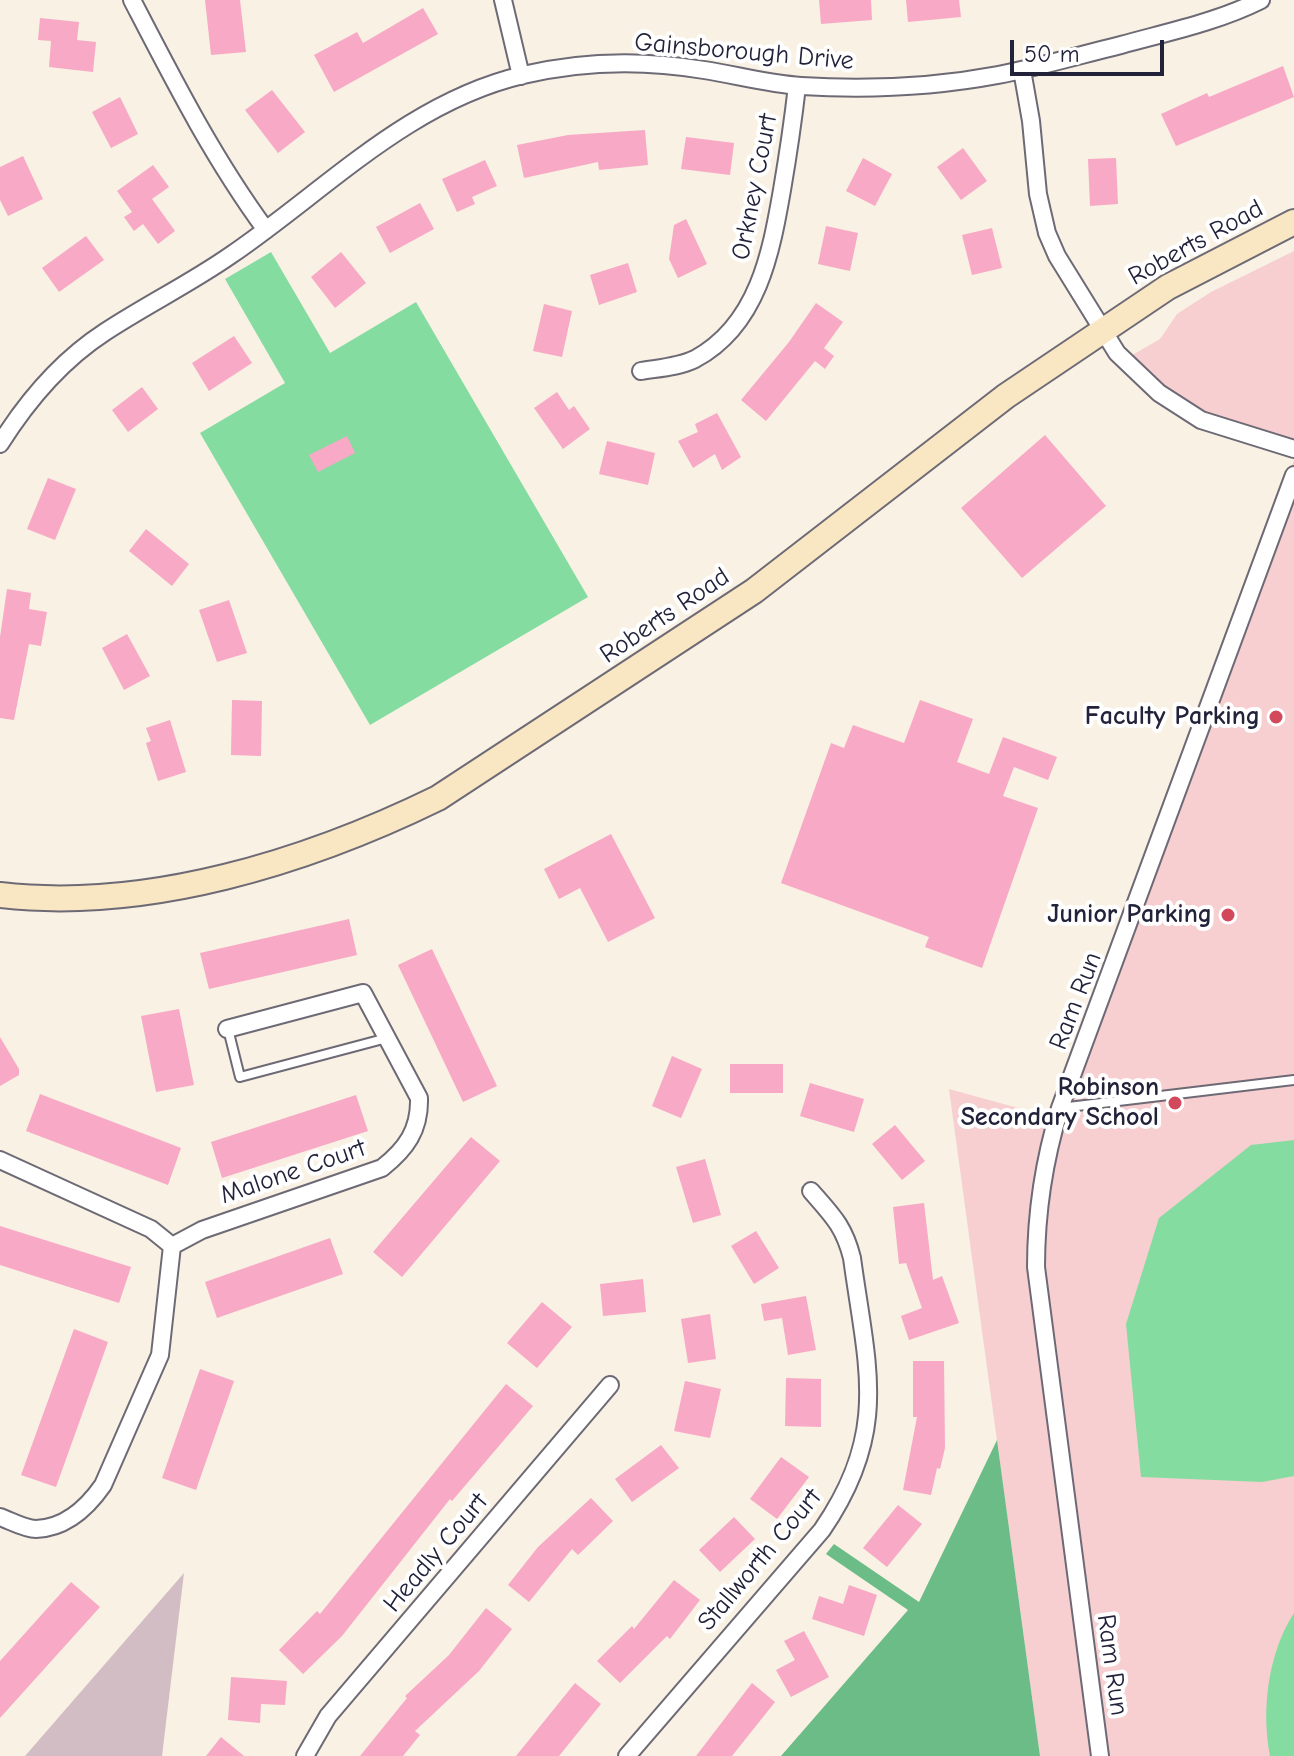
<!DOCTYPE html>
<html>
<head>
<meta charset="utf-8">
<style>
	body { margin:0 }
	#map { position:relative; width:1294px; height:1756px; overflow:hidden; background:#f9f1e3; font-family:"Comic Neue",sans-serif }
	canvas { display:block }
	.scale { position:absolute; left:1010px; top:40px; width:154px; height:36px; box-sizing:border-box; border:4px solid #22223b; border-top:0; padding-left:10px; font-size:24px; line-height:28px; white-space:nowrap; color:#22223b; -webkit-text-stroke:6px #fff; paint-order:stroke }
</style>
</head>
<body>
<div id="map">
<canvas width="1294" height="1756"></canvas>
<div class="scale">50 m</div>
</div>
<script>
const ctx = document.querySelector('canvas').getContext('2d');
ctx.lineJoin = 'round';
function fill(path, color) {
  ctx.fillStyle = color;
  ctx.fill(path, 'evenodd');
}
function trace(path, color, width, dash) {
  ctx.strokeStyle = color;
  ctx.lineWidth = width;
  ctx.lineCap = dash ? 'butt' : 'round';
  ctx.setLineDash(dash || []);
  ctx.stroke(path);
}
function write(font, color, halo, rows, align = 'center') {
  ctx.font = font + ' "Comic Neue",sans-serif';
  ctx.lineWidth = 8;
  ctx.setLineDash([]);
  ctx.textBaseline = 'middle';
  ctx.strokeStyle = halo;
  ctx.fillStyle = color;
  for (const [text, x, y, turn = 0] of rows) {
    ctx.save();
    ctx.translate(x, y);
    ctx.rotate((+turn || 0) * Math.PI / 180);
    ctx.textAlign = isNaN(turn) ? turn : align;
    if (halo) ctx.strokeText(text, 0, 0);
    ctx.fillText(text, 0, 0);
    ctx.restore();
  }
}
fill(new Path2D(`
	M1294 251V459L1200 420 1122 361 1160 339 1177 314 1211 292Z
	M1294 460V1756H1040L949 1089 1051 1117Z`), '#f7cfd0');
fill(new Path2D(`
	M184 1573 162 1756H25Z`), '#d2bdc5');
fill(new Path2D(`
	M271 252 330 353 416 302 588 597 370 725 200 433 285 383 225 279Z
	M1294 1140V1476L1262 1482 1141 1477 1126 1324 1159 1218 1251 1145Z
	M1294 1613V1756H1270C1261 1710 1268 1653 1294 1613Z`), '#85dca1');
fill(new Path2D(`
	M997 1440 1040 1756H781L908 1610 826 1554 834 1544 919 1602Z`), '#6cbc87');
fill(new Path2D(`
	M205 0H240L246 52 211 55Z
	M819 0H871L872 20 821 24Z
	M906 0H959L961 17 908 22Z
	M423 8 438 34 334 92 314 55 357 32 363 43Z
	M40 18 79 22 77 40 96 42 93 72 49 67 51 41 38 40Z
	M1283 66 1294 97 1176 146 1161 114 1207 93 1209 97Z
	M272 90 305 132 278 153 245 110Z
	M120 97 138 134 111 148 92 112Z
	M645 130 648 165 599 170 598 162 524 178 517 145 568 135Z
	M686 137 734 143 730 175 681 169Z
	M963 148 987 181 961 200 937 167Z
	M23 156 43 199 8 216 0 200V167Z
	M863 158 892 174 875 206 846 191Z
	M1116 158 1118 204 1090 206 1088 159Z
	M485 160 497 186 472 197 475 204 457 212 442 179Z
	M153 165 169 187 152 199 175 231 158 244 143 224 134 231 124 217 132 212 117 191Z
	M420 203 434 229 390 253 376 227Z
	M686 219 707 264 678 278 669 259 674 225Z
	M826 226 858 233 850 271 818 264Z
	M992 228 1002 268 972 275 962 235Z
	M86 236 104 260 59 292 42 268Z
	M341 252 366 283 335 308 311 277Z
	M628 263 637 292 599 305 590 275Z
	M816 303 843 322 824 348 834 356 825 369 815 361 766 421 741 400 789 342Z
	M544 304 572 311 562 357 533 351Z
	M234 336 252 363 209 391 192 363Z
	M142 387 158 409 128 432 112 410Z
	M557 392 569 410 574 406 590 429 563 449 534 408Z
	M717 413 741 457 722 470 715 454 693 468 678 441 698 432 695 424Z
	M1045 435 1106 506 1022 578 961 508Z
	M347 436 355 453 318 472 309 455Z
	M607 441 655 453 648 485 599 474Z
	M48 478 76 489 55 540 27 529Z
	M146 529 189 564 172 586 129 551Z
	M7 589 31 593 29 609 47 612 41 646 29 644 14 720 0 718V637Z
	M229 600 247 653 217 662 199 610Z
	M127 634 150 676 124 690 102 648Z
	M232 700 262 701 261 756 231 755Z
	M920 700 973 719 957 762 989 774 1003 737 1057 757 1048 780 1014 767 1003 796 1038 808 982 968 925 947 929 937 781 883 831 743 844 748 853 725 904 743Z
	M170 720 186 772 158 781 146 743 151 741 146 728Z
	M611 834 655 918 608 942 580 888 559 899 544 869Z
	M349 919 357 955 209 989 200 953Z
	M432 949 497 1086 463 1102 398 965Z
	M179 1009 194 1085 156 1092 141 1016Z
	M0 1037 19 1069V1075L0 1086Z
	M672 1056 702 1069 681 1118 652 1106Z
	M730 1064H783V1093H730Z
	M810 1083 864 1099 854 1132 800 1116Z
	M40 1094 181 1148 168 1185 26 1131Z
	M356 1095 368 1131 222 1178 211 1142Z
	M895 1125 925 1161 902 1180 872 1144Z
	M471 1137 500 1161 402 1277 373 1252Z
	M705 1159 721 1215 693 1223 676 1167Z
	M924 1203 933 1280 942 1276 959 1323 909 1340 901 1316 922 1308 906 1263 899 1264 893 1207Z
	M0 1226 131 1267 119 1303 0 1265Z
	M756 1231 779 1268 754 1284 731 1246Z
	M330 1238 343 1274 217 1318 205 1282Z
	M643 1279 646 1312 603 1316 600 1284Z
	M806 1296 816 1350 788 1355 782 1318 764 1321 761 1304Z
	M542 1302 572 1327 537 1368 507 1343Z
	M710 1314 716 1359 688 1363 681 1319Z
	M74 1329 108 1342 56 1487 21 1475Z
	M913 1361H944L945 1448 940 1469 937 1468 931 1495 903 1490 917 1417H913Z
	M200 1369 234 1381 196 1490 162 1478Z
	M786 1378 821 1379V1427L785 1426Z
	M685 1381 721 1389 710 1438 674 1431Z
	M506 1384 533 1406 452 1501 450 1499 342 1636 303 1674 279 1650 317 1611 320 1614Z
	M661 1445 679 1468 632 1502 615 1479Z
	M781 1457 809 1477 777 1519 750 1499Z
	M591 1498 613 1521 578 1555 572 1549 529 1602 508 1585 538 1547Z
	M898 1505 922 1524 887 1567 863 1548Z
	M734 1517 755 1539 720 1572 699 1550Z
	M674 1580 700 1600 670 1639 667 1636 620 1683 597 1661 632 1626 634 1629Z
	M71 1582 100 1607 0 1718V1661Z
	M849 1585 877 1595 864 1636 812 1619 819 1596 843 1604Z
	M486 1608 512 1629 479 1671 415 1731 420 1735 403 1756H360L407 1698 405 1696 449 1655Z
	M804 1631 829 1677 791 1697 776 1670 795 1660 784 1641Z
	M231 1677 287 1681 285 1705 261 1704 260 1723 228 1720Z
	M575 1683 601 1704 559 1756H516Z
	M752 1683 775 1702 732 1756H696Z
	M221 1737 244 1756H206Z`), '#f7a9c6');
const lane = new Path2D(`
	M228 1029 240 1077 387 1038
	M1060 1108 1294 1080`);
const street = new Path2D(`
	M132 0C173 79 213 158 266 230
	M503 0 521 76
	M1022 70 1031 121 1038 194 1047 233 1057 256 1117 353 1159 393 1201 420 1294 449
	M641 371C659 368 679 367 695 359 758 325 771 253 782 190 788 155 793 121 797 86
	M0 444C27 401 62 360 105 332 146 305 191 283 231 255 325 191 408 102 523 75 582 61 645 60 704 70 736 75 769 84 801 86 866 90 934 87 998 75 1039 67 1080 55 1121 45 1168 32 1217 22 1261 0
	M0 1160 151 1229 172 1246 160 1355 103 1485C87 1508 66 1528 36 1529 25 1529 11 1521 0 1517
	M172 1246 202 1230 382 1168C406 1149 420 1130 419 1098L363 993 227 1029
	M305 1756 328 1716 610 1385
	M627 1756 822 1530C890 1431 867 1368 852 1258 844 1226 832 1215 811 1191
	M1100 1756 1036 1267C1036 1212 1044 1160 1060 1108L1294 475`);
const secondary = new Path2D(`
	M0 895C147 912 307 862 438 798L754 591 1006 396 1168 287 1294 222`);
trace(lane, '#6d6a76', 12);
trace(street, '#6d6a76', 20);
trace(secondary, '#6d6a76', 28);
trace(lane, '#fff', 8);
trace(street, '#fff', 16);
trace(secondary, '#f9e7c3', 24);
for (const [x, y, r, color] of [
	[1276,717,8,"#d1495b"],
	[1228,915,8,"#d1495b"],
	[1175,1103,8,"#d1495b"]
]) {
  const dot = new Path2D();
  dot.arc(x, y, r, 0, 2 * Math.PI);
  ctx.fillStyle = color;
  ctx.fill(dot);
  trace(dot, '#fff', 3);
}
write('26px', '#22223b', '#fff', [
	["Gainsborough Drive",744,52,5],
	["Orkney Court",755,187,-79],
	["Roberts Road",1196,243,-29],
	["Roberts Road",665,616,-34],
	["Ram Run",1076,1001,-69],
	["Malone Court",293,1172,-19],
	["Headly Court",436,1553,-50],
	["Stallworth Court",760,1560,-50],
	["Ram Run",1112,1665,82]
]);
write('bold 26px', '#22223b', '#fff', [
	["Faculty Parking",1260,717],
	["Junior Parking",1212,915],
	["Robinson",1159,1088],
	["Secondary School",1159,1118]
], 'right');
</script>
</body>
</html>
